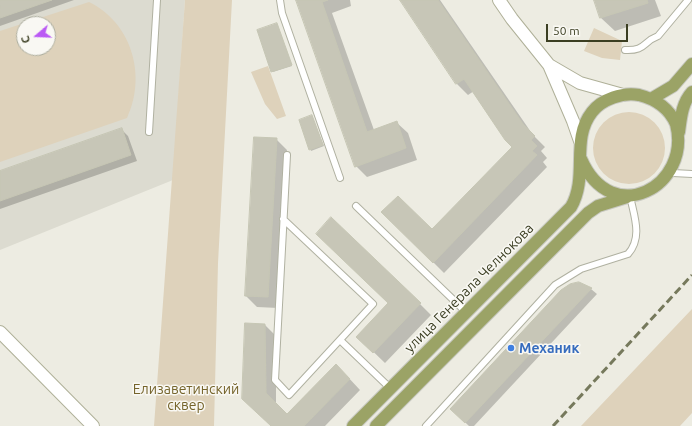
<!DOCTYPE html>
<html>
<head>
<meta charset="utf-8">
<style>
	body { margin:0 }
	#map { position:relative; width:692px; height:426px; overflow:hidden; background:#edece2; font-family:Ubuntu,sans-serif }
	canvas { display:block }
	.north { position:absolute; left:16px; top:16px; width:40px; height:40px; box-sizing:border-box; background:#f9f8f3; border:1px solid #adae9f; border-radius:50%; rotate:251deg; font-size:11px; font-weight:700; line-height:16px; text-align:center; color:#3b3e22 }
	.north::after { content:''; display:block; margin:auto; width:14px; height:18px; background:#ba59f4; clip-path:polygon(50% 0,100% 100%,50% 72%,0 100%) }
	.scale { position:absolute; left:546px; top:24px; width:82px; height:18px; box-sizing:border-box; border:2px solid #3b3e22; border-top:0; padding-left:5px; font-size:12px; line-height:14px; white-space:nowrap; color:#3b3e22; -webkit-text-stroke:3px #f9f8f3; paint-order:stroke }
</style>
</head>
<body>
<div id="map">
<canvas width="692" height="426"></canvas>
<div class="north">С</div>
<div class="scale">50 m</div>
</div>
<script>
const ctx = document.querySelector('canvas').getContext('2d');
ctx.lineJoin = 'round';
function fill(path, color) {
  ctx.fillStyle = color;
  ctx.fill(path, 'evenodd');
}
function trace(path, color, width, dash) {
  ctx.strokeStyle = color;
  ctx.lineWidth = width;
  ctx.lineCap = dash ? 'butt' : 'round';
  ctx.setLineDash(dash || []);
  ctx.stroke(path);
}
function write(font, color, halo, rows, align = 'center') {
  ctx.font = font + ' Ubuntu,sans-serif';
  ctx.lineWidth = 3;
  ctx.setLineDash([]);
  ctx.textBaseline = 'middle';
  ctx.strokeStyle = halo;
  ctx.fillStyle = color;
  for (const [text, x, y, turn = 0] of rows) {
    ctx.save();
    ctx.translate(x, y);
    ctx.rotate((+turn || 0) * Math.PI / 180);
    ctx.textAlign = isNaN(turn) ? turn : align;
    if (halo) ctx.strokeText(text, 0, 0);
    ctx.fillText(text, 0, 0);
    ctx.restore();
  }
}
fill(new Path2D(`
	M0 0H185L173 180 0 250ZM24 24H48V48H24Z`), '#dcdbd0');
fill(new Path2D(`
	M185 0H232L218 263 214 426H154Z
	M89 2C132 23 147 76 127 118L0 162V31ZM24 24H48V48H24Z
	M594 28 622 41 620 60 602 58 584 51Z
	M268 66 286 116 277 119 265 104 251 72Z
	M593 148a36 36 0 1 1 72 0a36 36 0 1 1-72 0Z
	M692 309V413L680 426H581Z`), '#ded2bb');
fill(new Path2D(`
	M0 0H74L0 26Z
	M297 0H350L351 6 332 13 374 130 396 122 408 133 417 160 367 177 356 166Z
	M402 0H440L533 135 545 147 541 151 547 158 543 162 547 167 444 273 383 212 432 231 513 147 474 91 468 95 457 84Z
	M595 0H655L661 16 615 31 601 18Z
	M277 24 292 66 273 72 272 71Z
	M312 116 324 146 311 151 300 121Z
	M122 130 128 136 137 161 0 209V172Z
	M276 139 287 150 278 308 257 307 246 296Z
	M591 289 597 294 474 426H469L451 409Z
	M420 304 431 315 385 363 358 337Z
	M246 324 265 325 276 336V405L287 416 347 376 360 390 325 426H272Z`), '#0003');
const building = new Path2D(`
	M0 0H52L0 18Z
	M296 0H328L322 2 367 132 397 121 406 148 355 167Z
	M400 0H438L523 124 535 136 531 140 537 146 532 151 537 155 433 263 381 212 398 196 432 229 512 147 505 140 464 79 456 84Z
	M594 0H647L648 3 600 18Z
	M277 23 292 65 271 72 257 30Z
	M312 115 323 145 309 150 299 120Z
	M122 128 131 155 0 201V171Z
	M254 137 277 138 268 297 245 296Z
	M331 217 421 303 373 353 356 337 388 303 316 234Z
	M579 282 592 288 465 423 450 409 561 290 570 284Z
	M245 323 265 324 266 393 287 414 336 364 350 379 304 426H271L242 399Z`);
fill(building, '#c7c6b7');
trace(building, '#c6c6b4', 1);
const service = new Path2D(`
	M280 0 282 13 340 178
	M625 50C646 51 642 42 658 36L688 0
	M149 132 157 0
	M673 173 692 174
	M356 206 466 312
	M283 219 373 304 289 395 275 380 287 155
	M340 340 390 388
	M426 426 555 285 581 269 628 254C643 237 634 216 630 196`);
const secondary = new Path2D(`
	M499 0 512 19 549 65 573 121 580 141
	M549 65 580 83 623 95
	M0 332 93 426`);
const primary = new Path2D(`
	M651 99 673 86 692 64
	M679 132C681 117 682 103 692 92
	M353 426 571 207C589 176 570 140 592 112 602 99 623 92 639 95 655 99 669 108 676 124 692 186 612 230 581 159
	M376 426 588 213 598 206 627 197`);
trace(service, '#b0b1a1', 8);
trace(secondary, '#afb098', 14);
trace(primary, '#c8c9c1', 14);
trace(service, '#fff', 6);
trace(secondary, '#fff', 12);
trace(primary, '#9ba366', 12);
trace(new Path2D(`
	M553 426 692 275`), '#76795c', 3, [8, 4]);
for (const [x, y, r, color] of [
	[511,348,4,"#3f7fe0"]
]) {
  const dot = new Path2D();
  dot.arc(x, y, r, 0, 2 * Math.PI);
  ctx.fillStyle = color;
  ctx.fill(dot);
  trace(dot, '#f9f8f3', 1.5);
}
write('14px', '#3b3e22', '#f9f8f3', [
	["улица Генерала Челнокова",469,288,-45]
]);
write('bold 14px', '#366cbe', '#f9f8f3', [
	["Механик",519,348]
], 'left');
write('14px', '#75642b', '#f9f8f3', [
	["Елизаветинский",186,389],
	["сквер",186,405]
]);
</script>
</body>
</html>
